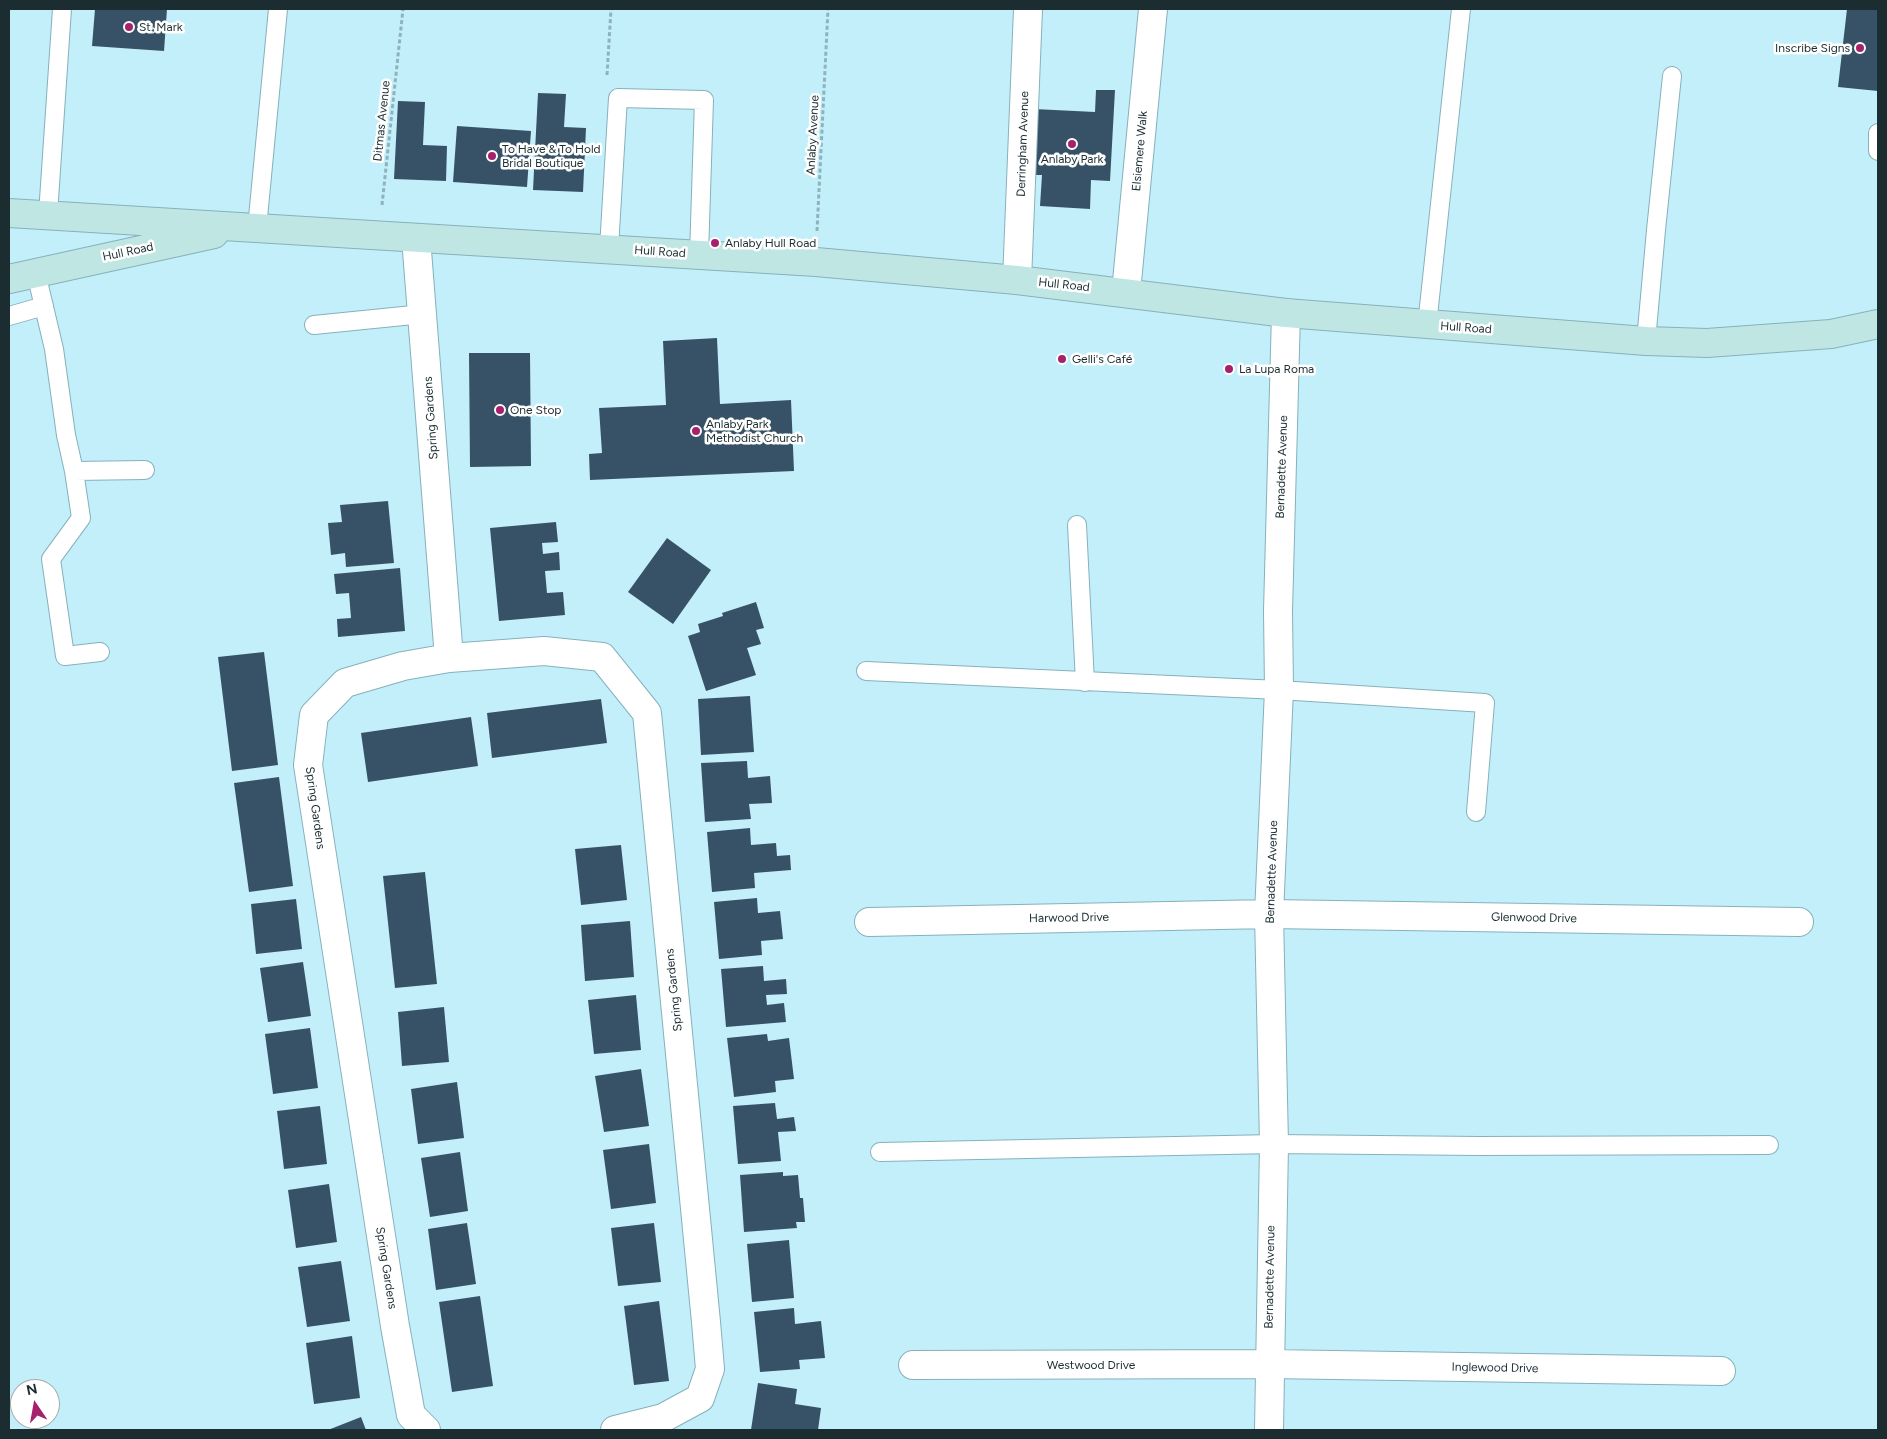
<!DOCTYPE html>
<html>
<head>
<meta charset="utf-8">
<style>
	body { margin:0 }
	#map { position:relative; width:1887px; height:1439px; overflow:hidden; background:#c3effa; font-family:Figtree,sans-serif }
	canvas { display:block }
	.frame { position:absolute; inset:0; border:10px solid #1b2d31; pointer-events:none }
	.north { position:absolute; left:10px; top:1379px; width:50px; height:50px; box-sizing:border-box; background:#fff; border:1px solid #a4abad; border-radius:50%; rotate:348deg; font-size:14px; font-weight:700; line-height:20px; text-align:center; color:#1b2d31 }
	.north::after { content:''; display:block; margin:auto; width:18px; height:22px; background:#a6206b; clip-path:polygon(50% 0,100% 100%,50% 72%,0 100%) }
</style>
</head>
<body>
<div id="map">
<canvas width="1887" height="1439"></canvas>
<div class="frame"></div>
<div class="north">N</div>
</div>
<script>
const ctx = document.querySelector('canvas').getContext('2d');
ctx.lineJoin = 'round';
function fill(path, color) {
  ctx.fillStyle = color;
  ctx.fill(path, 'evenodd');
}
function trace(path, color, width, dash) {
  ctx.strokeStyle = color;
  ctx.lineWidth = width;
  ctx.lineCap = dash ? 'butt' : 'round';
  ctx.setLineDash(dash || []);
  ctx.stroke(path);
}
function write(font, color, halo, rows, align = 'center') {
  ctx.font = font + ' Figtree,sans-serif';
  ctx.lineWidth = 5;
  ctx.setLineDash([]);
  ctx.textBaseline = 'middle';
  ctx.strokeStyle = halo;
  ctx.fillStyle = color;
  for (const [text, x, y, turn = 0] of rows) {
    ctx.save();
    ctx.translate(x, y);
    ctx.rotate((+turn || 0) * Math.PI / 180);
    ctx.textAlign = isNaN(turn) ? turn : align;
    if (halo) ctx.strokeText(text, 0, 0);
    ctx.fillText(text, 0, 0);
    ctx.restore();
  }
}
fill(new Path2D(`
	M95 9H167L164 51 92 46Z
	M1847 9H1878V91L1838 87Z
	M1096 90H1115L1110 181 1091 180 1090 209 1040 206 1042 175H1031L1034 109 1095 112Z
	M538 93 566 94 564 127 586 128 583 192 533 190Z
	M398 101 425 102 423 145 447 146 446 181 394 179Z
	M457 126 531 131 527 187 453 182Z
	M717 338 720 404 791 400 794 471 590 480 589 454 602 453 599 408 666 405 663 341Z
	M469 353H530L531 466 470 467Z
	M388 501 394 563 346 567 345 553 331 555 328 523 342 522 340 505Z
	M556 522 558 542 542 543 543 554 559 552 560 570 545 571 547 593 563 592 565 615 499 621 490 528Z
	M667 538 711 570 673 624 628 592Z
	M400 568 405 631 338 637 337 619 351 618 349 593 336 594 334 574Z
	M756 602 764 628 756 630 761 644 747 648 756 675 706 691 688 636 700 632 698 624 723 616 722 613Z
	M264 652 278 765 232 771 218 657Z
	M750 696 754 752 701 755 698 699Z
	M601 699 607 743 492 758 487 713Z
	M471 717 478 766 368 782 361 733Z
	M747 761 748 778 770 776 772 803 749 804 751 819 705 822 701 763Z
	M279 777 293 886 249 892 234 783Z
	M750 828 751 845 776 843 777 856 790 855 791 870 754 873 755 888 712 892 707 832Z
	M621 845 627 900 581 905 575 849Z
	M425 872 437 984 395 988 383 876Z
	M757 898 758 913 780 911 783 939 761 941 762 955 719 959 714 902Z
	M296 899 302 949 256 954 251 904Z
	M630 921 634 977 585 981 581 925Z
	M303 962 311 1016 268 1022 260 968Z
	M763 966 764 981 786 979 787 994 766 995 767 1005 784 1003 786 1022 726 1027 721 969Z
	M636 995 641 1050 594 1054 588 1000Z
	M444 1007 449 1062 402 1066 398 1012Z
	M310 1028 318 1088 273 1094 265 1034Z
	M767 1034 768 1041 789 1038 794 1079 775 1081 776 1092 734 1097 727 1038Z
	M641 1069 649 1126 604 1132 595 1076Z
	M457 1082 464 1138 418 1144 411 1089Z
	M775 1103 777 1119 794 1117 796 1131 778 1132 781 1161 738 1164 733 1106Z
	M320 1106 327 1164 284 1169 277 1111Z
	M649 1144 656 1203 611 1209 603 1150Z
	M460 1152 468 1211 430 1217 421 1158Z
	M783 1172V1176L798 1175 800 1198H803L805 1222H796L797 1228 744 1232 740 1175Z
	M329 1184 337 1242 296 1248 288 1190Z
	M467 1223 476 1284 436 1290 428 1229Z
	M654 1223 661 1282 618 1286 611 1228Z
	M789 1240 794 1298 752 1302 747 1244Z
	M341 1261 350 1321 307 1327 298 1267Z
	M480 1296 493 1386 452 1392 439 1302Z
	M659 1301 669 1381 634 1385 624 1306Z
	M794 1308 795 1324 821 1321 825 1358 799 1360 800 1369 760 1372 754 1312Z
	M352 1336 360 1398 314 1404 306 1343Z
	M758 1383 797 1389 795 1404 821 1408 818 1430H751Z
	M361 1417 366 1430H328Z`), '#375267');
const lane = new Path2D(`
	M1878 133V151
	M48 214 62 9
	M257 228 278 9
	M609 248 618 98 704 100 699 255
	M36 273 54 349 66 435 74 471 145 470
	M9 316 44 306
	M314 325 423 314
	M1427 325 1461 9
	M1646 341 1656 230 1672 76
	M74 471 81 518 51 559 65 656 100 652
	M1077 525 1085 682
	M866 671 1279 690 1485 703 1476 812
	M880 1152 1274 1144 1479 1146 1769 1145`);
const street = new Path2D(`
	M416 238 449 658
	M1017 280 1028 9
	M1126 292 1153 9
	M869 922 1269 914 1799 922
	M913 1365 1269 1364 1721 1371
	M426 1430 411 1415 395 1326 308 765 314 715 345 683 403 666 449 658 544 651 602 657 647 713 706 1322 710 1369 700 1398 663 1418 615 1430
	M1269 1430 1274 1144 1269 914 1279 690 1278 611 1286 313`);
const secondary = new Path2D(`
	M9 213 816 262 1017 280 1286 313 1646 341 1707 343 1831 334 1878 324
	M9 279 214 234`);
trace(lane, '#86b1bb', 20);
trace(street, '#86b1bb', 30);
trace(secondary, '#86b1bb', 30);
trace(new Path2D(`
	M607 75 611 9
	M382 205 403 9
	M817 231 828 9`), '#8fb3bc', 3, [4, 2.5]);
trace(lane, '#fff', 18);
trace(street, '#fff', 28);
trace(secondary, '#c0e6e3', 28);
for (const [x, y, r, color] of [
	[129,27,5,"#a6206b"],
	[1860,48,5,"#a6206b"],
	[1072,144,5,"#a6206b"],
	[492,156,5,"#a6206b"],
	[715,243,5,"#a6206b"],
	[1062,359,5,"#a6206b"],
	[1229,369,5,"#a6206b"],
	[500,410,5,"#a6206b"],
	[696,431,5,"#a6206b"]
]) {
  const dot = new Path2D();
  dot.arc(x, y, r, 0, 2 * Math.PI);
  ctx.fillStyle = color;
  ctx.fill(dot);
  trace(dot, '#fff', 2);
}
write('12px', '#1b2d31', '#fff', [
	["St. Mark",139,27],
	["Inscribe Signs",1850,48,"right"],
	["To Have & To Hold",502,149],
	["Bridal Boutique",502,163],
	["Anlaby Park",1072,159,"center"],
	["Anlaby Hull Road",725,243],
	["Gelli's Café",1072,359],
	["La Lupa Roma",1239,369],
	["One Stop",510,410],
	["Anlaby Park",706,424],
	["Methodist Church",706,438]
], 'left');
write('12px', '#1b2d31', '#fff', [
	["Ditmas Avenue",382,121,-84],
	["Anlaby Avenue",813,135,-87],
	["Derringham Avenue",1023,144,-88],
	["Elsiemere Walk",1140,151,-85],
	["Hull Road",128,252,-12],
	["Hull Road",660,252,4],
	["Hull Road",1064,285,6],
	["Hull Road",1466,328,4],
	["Spring Gardens",431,418,-94],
	["Bernadette Avenue",1282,467,-88],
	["Spring Gardens",315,808,82],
	["Bernadette Avenue",1272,872,-88],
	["Harwood Drive",1069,918,-1],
	["Glenwood Drive",1534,918,1],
	["Spring Gardens",674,990,-96],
	["Spring Gardens",386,1268,81],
	["Bernadette Avenue",1270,1277,-89],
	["Westwood Drive",1091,1365],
	["Inglewood Drive",1495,1368,1]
]);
</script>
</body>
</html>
